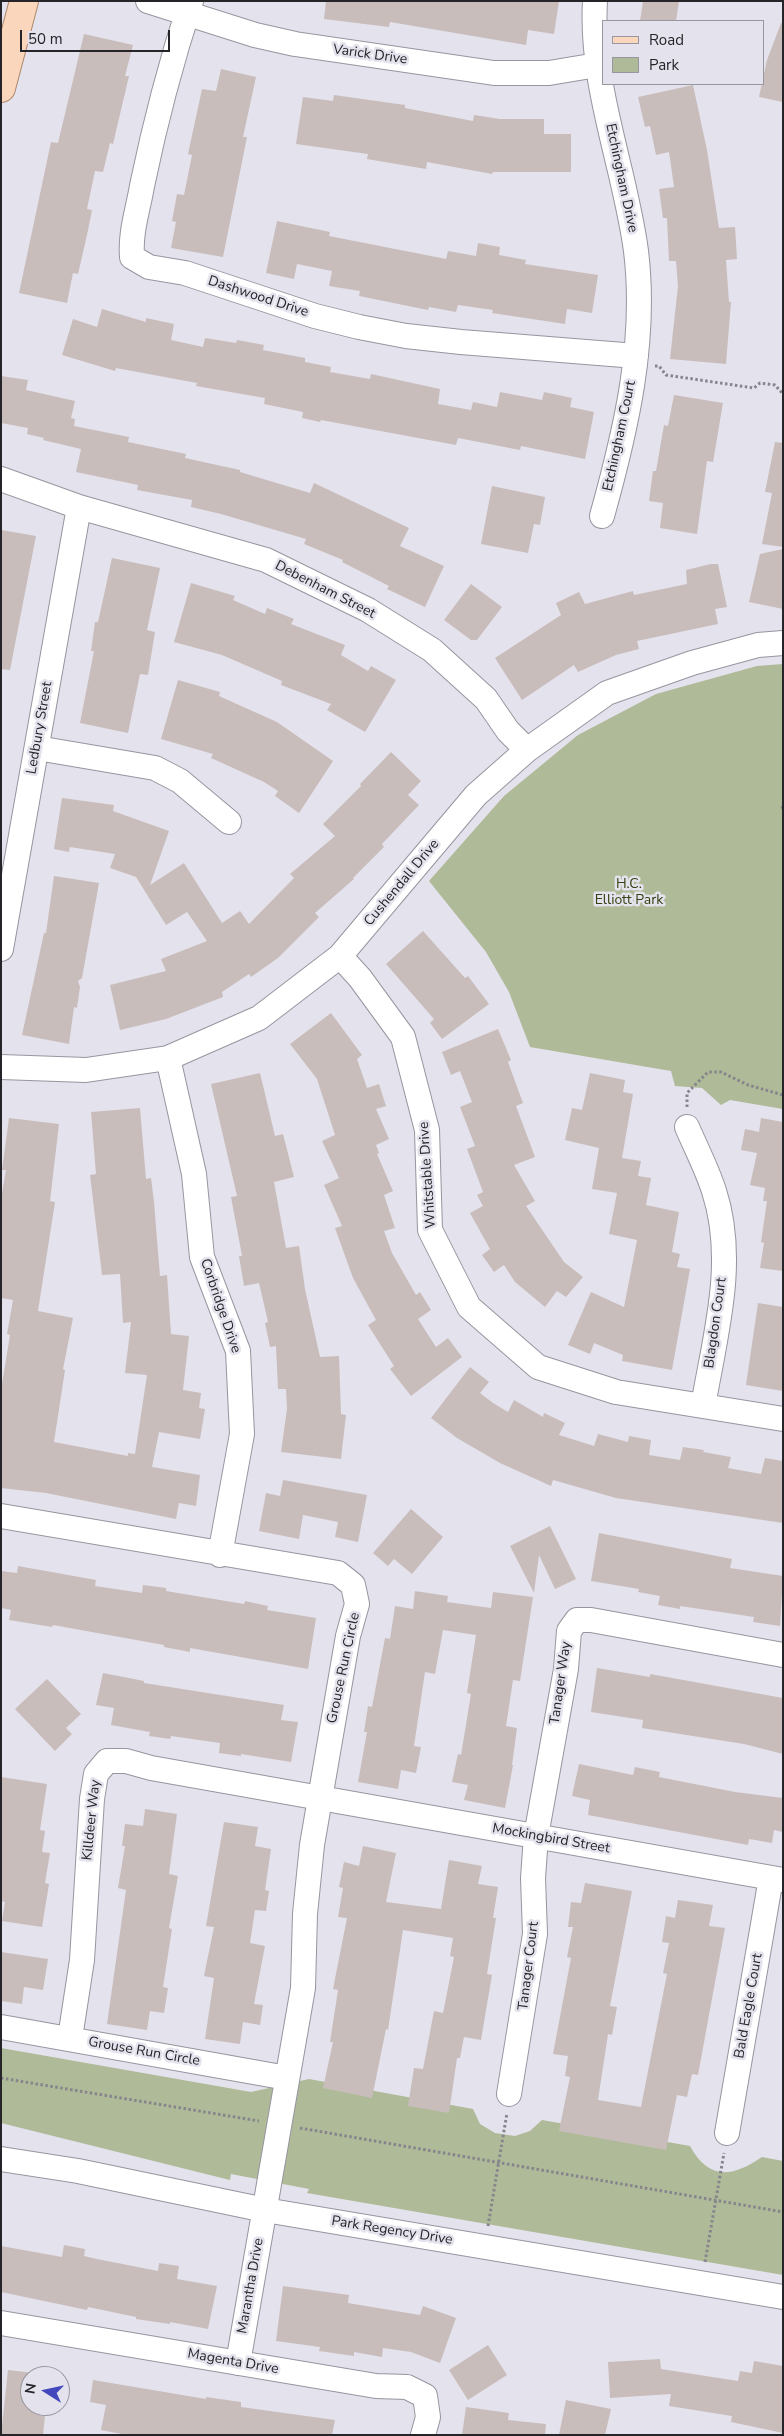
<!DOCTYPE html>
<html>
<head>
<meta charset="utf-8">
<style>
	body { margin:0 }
	#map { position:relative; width:784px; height:2436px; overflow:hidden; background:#e4e2ec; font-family:"Nunito Sans",sans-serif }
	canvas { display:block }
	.frame { position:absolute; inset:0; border:2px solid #252428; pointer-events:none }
	.legend { position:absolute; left:602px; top:20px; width:162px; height:65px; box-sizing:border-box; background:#e4e2ec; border:1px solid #98969e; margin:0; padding:6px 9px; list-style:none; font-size:15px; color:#252428 }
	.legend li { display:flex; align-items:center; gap:10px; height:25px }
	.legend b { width:25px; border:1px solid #98969e }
	.north { position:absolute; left:20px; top:2366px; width:50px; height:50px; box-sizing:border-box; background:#e4e2ec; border:1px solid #98969e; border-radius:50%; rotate:280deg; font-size:14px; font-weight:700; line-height:20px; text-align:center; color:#252428 }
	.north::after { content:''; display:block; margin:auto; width:18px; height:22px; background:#4348bd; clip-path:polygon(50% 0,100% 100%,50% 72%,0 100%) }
	.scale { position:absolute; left:20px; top:30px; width:150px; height:22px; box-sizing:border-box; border:2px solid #252428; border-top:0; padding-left:6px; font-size:15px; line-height:18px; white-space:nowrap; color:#252428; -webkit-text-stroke:4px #e4e2ec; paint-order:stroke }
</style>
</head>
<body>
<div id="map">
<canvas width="784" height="2436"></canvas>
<div class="frame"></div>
<ul class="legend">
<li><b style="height:6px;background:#fad7bc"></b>Road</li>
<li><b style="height:14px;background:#afba98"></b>Park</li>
</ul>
<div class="north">N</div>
<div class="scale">50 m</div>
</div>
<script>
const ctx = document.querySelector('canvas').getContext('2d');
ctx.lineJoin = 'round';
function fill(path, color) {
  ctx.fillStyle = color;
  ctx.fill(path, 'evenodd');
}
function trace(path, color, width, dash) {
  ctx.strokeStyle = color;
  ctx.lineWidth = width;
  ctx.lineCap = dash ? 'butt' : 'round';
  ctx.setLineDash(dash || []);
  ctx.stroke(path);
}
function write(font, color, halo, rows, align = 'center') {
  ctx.font = font + ' "Nunito Sans",sans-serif';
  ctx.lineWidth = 5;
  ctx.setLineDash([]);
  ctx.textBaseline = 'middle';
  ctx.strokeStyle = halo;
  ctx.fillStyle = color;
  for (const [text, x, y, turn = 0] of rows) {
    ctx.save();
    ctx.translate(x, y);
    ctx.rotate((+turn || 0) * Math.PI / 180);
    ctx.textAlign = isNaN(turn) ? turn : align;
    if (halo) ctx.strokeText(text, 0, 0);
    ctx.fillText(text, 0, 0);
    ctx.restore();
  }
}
fill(new Path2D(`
	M783 664V1109L730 1100 721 1105 702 1088 675 1086 671 1071 530 1047 509 992 486 952 429 881 504 796 578 735 656 694 757 666Z
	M1 2048 251 2092 309 2079 473 2109 480 2124 495 2133 515 2136 530 2131 542 2120 690 2146C709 2181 733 2177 762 2157L783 2161V2275L307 2193 309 2189 231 2174 230 2180 1 2123Z`), '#afba98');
fill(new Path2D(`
	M326 1H559L554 34 528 30 526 45 390 22 389 27 324 19Z
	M643 1H679L676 21H640Z
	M781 23 783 24V102L759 97 767 60Z
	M84 34 133 45 125 76H129L113 144 110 143 103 172 95 171 87 209 92 210 87 235 78 274 73 273 67 303 19 293 51 142 58 143Z
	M221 69 256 77 243 137H247L223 257 171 248 176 222 172 221 177 194 184 195 192 155 188 154 202 89 216 91Z
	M693 85 707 150 719 228 735 227 737 259 726 260 729 302H731L726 364 670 359 678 286 676 261H669L667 218H663L659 189 674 187 669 152 656 155 650 126 645 127 638 97Z
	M334 95 405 105V108L473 121 474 115 500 119H544V134H571V172H493L492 174 427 162 426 169 367 159 368 154 296 144 303 97 333 101Z
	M277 221 330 232 329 236 446 259 448 251 476 256 478 243 500 247 499 255 526 260 525 264 598 275 592 313 567 309 565 324 492 313 493 310 458 305 456 312 429 307 428 310 359 296 360 291 329 286 332 271 297 264 294 279 266 273Z
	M102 309 146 322V318L174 324 171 340 203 347 205 338 236 343 237 340 264 345 263 350 305 358V362L331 367 330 372 370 379 371 374 440 389 438 404 471 410 473 402 497 407 500 392 542 400 544 392 572 398 570 407 594 412 585 459 521 446 520 450 458 438 456 445 321 420 320 422 302 418 303 412 264 404 265 398 196 386 197 383 116 368 115 371 62 355 73 319 97 327Z
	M1 376 28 380 26 390 75 401 71 418 75 419 74 426 129 437 128 442 186 454 185 458 240 470V472L310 493 314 483 409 528 400 546 444 566 425 607 387 589 389 586 342 562 343 560 304 544 306 539 221 514 191 507 192 500 137 490 138 485 76 472 81 449 43 440 44 438 27 434 28 428 1 423Z
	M674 395 723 403 713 462 707 461 697 534 660 528 663 503 649 501 653 471H656L664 425 668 426Z
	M775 442 783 443V547L762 544 772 493 765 492Z
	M492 486 545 497 540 525 534 524 528 553 481 544Z
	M1 530 36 536 10 670 1 669Z
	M783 549V609L749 602 760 554Z
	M112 558 160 568 147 630 155 632 148 675 140 674 128 733 80 723 94 651H91L95 622H98Z
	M711 564H718L727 607 715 609 718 624 637 641 639 649 616 655 578 672 574 665 522 700 495 658 561 615 556 603 579 592 585 604 633 591 634 595 687 584 686 570Z
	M191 583 235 596 233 600 265 614 267 608 294 619 291 624 345 645 341 655 368 671 371 666 396 680 365 732 327 710 331 704 281 685 282 681 222 655 174 642Z
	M471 584 502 607 477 640H471L444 620Z
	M178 680 220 692 219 696 277 722 333 761 299 813 275 796 278 791 264 782 211 758 213 754 161 739Z
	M391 752 421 781 408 795 419 805 382 844 384 847 353 878 354 879 315 913 319 917 278 958 251 977 249 974 222 992 223 997 166 1019 120 1030 110 985 166 971 161 959 207 941 187 912 166 925 136 877 110 868 115 854 70 847 69 852 54 849 62 798 114 805 113 811 169 831 150 885 184 863 222 923 240 911 249 924 294 878 290 874 335 836 323 824 361 786 360 784Z
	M54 876 99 883 82 978 78 981 80 987 77 1008 74 1007 69 1044 22 1035 44 933H46Z
	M423 931 465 978 468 976 489 1004 442 1039 430 1023 434 1019 386 964Z
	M331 1013 362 1055 357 1059 367 1088 379 1084 386 1106 376 1109 389 1139 376 1145 379 1153 377 1154 393 1191 384 1195 395 1228 384 1231 392 1253 416 1295 420 1292 431 1310 418 1319 436 1347 448 1338 462 1357 411 1396 390 1369 394 1366 368 1325 376 1320 353 1278 335 1228 342 1226 324 1185 339 1178 322 1141 335 1135 317 1079 290 1044Z
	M498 1029 511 1060 508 1062 523 1103 516 1106 535 1157 514 1165 535 1201 526 1206 564 1262 583 1277 566 1297 557 1291 545 1307 515 1282 504 1265 494 1272 482 1255 490 1249 470 1213 483 1206 477 1195 483 1192 467 1149 475 1146 460 1107 472 1102 460 1071 451 1075 442 1052Z
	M260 1073 275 1136 283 1134 294 1177 274 1182 286 1248 299 1246 305 1289 320 1357 339 1356 341 1414 346 1415 341 1459 281 1452 287 1409 286 1389H278L276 1346 270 1347 265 1323 268 1322 259 1283 244 1286 239 1256H242L231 1197 237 1196 211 1084Z
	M590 1073 625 1080 623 1092 633 1094 622 1158 641 1161 638 1176 651 1178 646 1205 679 1212 672 1252 680 1254 677 1267 690 1269 672 1370 622 1361 623 1355 594 1343 590 1354 568 1345 591 1292 624 1307 637 1240 609 1234 617 1193 592 1189 599 1148 565 1140 572 1108 582 1110Z
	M140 1108 146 1179 151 1178 154 1202 160 1276 167 1275 171 1334 189 1336 183 1390 201 1393 199 1408 205 1409 200 1439 159 1432 152 1467 200 1475 196 1506 179 1503 176 1519 46 1493 1 1488V1390L10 1335 7 1334 13 1300 1 1298V1199L6 1170H2L9 1118 59 1124 50 1201 55 1202 38 1311 73 1318 63 1369 65 1370 54 1442 128 1456V1453L135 1454 147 1375 125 1373 131 1322 123 1323 120 1274 102 1275 90 1175 96 1174 91 1112Z
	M761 1118 783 1122V1271L760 1268 764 1243 761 1242 767 1201H763L765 1188 750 1185 757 1153 741 1150 745 1129 759 1132Z
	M758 1303 783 1307V1391L746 1385Z
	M470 1367 489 1382 480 1393 493 1403 508 1412 514 1400 543 1417 544 1413 565 1423 559 1435 594 1446 598 1434 628 1442 629 1436 651 1440 649 1455 680 1460 683 1447 704 1450 703 1452 731 1457 728 1468 761 1474 765 1458 783 1461V1523L616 1498 553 1480 551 1486 500 1463 457 1438 431 1418Z
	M283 1480 367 1495 358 1542 335 1537 338 1522 303 1515 299 1539 259 1531 266 1493 280 1496Z
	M411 1509 443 1537 412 1574 394 1559 388 1566 373 1553Z
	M550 1526 576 1579 555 1589 539 1555 534 1593 510 1546Z
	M599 1533 732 1559 730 1568 783 1576 780 1626 753 1622 754 1617 680 1606V1609L658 1605 660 1596 638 1592 639 1589 591 1581Z
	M18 1566 96 1580 95 1586 142 1593 143 1585 166 1588V1591L244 1604 245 1601 268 1606 267 1610 316 1618 308 1669 190 1648V1652L164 1647V1645L53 1625 52 1627 9 1620 11 1610 1 1608V1571L17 1573Z
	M415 1591 448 1596 447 1602 491 1608 493 1592 533 1597 520 1681 513 1680 506 1726 517 1728 512 1765H513L505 1808 464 1800 468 1785 452 1782 458 1754 461 1755 471 1694 467 1693 476 1635 443 1630 435 1674 425 1672 414 1746 421 1747 416 1773 401 1770 398 1789 358 1782 367 1732H364L368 1706 372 1707 385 1638 390 1639 395 1606 413 1609Z
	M597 1668 650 1677V1674L783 1698V1754L744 1744 642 1728 643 1720 591 1712Z
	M103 1673 144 1681V1683L284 1705 281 1720 298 1722 291 1762 241 1754V1756L219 1753 220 1743 171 1736 170 1739 149 1736 150 1732 111 1725 114 1708 96 1705Z
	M47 1679 81 1714 66 1728 72 1734 55 1751 15 1709Z
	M579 1764 633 1775 635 1767 660 1772 659 1777 735 1792 783 1798V1832L774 1830 772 1843 749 1839 748 1845 588 1815 590 1800 572 1796Z
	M1 1777 47 1784 40 1830 45 1831 42 1852 50 1853 45 1883 49 1884 42 1927 2 1921 5 1902 1 1901Z
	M145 1809 177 1814 169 1874 178 1876 169 1928 172 1929 163 1987 168 1988 164 2013 150 2011 147 2030 107 2024 126 1890 118 1888 125 1846H122L125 1824 143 1826Z
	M224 1822 258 1827 255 1846 271 1849 265 1890 269 1891 266 1911 255 1910 250 1943 265 1946 254 2004 263 2005 260 2025 243 2022 240 2044 205 2039 214 1978 204 1976 214 1927 206 1926Z
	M363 1846 396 1853 386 1902 441 1909 449 1860 482 1866 478 1884 498 1887 493 1918H496L487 1974 492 1975 481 2040 464 2037 460 2058H457L449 2113 408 2106 414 2068 423 2069 434 2011 443 2013 454 1957 450 1956 453 1938 403 1930 388 2030 386 2029 372 2098 323 2088 333 2042H330L338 1990 333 1989 347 1918 338 1917 343 1888 339 1887 344 1862 359 1866Z
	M585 1883 632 1891 610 2006 617 2007 612 2035 608 2034 598 2100 641 2107 667 1974 663 1973 669 1943 662 1942 666 1916 675 1918 678 1900 713 1905 709 1926 725 1928 698 2075 692 2074 687 2097 677 2095 666 2150 559 2131 570 2077 565 2076 568 2056 553 2054 571 1958 567 1957 573 1927H568L571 1902 581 1903Z
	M1 1952 48 1959 43 1990 24 1987 22 2004 1 2001Z
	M64 2245 85 2249 84 2256 97 2259 158 2271 159 2263 179 2266 177 2279 217 2286 208 2329 170 2322V2324L136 2319V2317L88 2307 87 2310 1 2292V2246L62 2257Z
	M283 2286 349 2295 348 2303 420 2315 423 2306 456 2318 440 2363 411 2352 383 2348 382 2357 354 2352V2356L319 2351 320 2347 276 2341Z
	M488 2345 507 2375 468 2400 449 2370Z
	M660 2359 661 2369 738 2381 740 2371 752 2373 754 2361 783 2366V2433L731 2422 732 2416 669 2406 671 2394 610 2398 608 2362Z
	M8 2370 51 2375 30 2376V2406H46L43 2435H1Z
	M93 2380 206 2399V2397L241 2402V2407L335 2420 332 2435H127L101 2430 106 2405 90 2402Z
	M566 2400 611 2409 605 2435H559Z
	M466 2407 509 2413 508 2420 546 2424 545 2435H462Z`), '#c9bdbc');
const minor = new Path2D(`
	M148 1 255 35 295 44 494 73H549L597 65
	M191 1C171 62 155 123 142 186 138 210 130 232 132 257L149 267 185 273 315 316 359 327 406 336 461 342 636 356
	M595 1C590 86 625 168 636 251 647 341 626 430 602 516
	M1 479 79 507 266 560 368 610 432 650 486 699 508 731 527 750
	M37 748 155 768 180 781 229 822
	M1 949 79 507
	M340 956 360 978 403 1037 427 1130 430 1230 469 1307 538 1367 616 1392 783 1419
	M168 1058 194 1174 202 1257 238 1351 242 1434 220 1555
	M1 1067 86 1070 168 1058 259 1018 340 956 476 795 527 750 607 693 692 663 758 645 783 643
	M687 1127C696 1148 707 1169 714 1191 737 1261 715 1336 703 1406
	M1 1516 338 1573 353 1585 357 1604 348 1636 312 1845 305 1914 303 1988 238 2363
	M1 2027 287 2078
	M70 2038 82 1960 92 1799 96 1774 107 1761H126L151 1768 783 1880
	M509 2094 535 1934 533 1878 536 1836 566 1669 569 1631 577 1620H591L783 1655
	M727 2133 771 1878
	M1 2159 78 2171 265 2210 783 2297
	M1 2323 376 2386 407 2387 425 2396 428 2417 423 2435`);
const major = new Path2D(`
	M1 88 24 1`);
trace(minor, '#97959f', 26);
trace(major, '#ae876b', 30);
trace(new Path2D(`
	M655 366H659L666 375 754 388 760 383 775 385 783 394
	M781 808 783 807
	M687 1107V1093L708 1072H721L748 1085 783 1095
	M1 2078 259 2121
	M300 2128 783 2212
	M488 2226 507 2113
	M705 2262 724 2153`), '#86858c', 3, [2.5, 2.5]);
trace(minor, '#fff', 24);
trace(major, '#fad7bc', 28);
write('14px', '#252428', '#e4e2ec', [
	["Varick Drive",370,55,8],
	["Etchingham Drive",621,178,78],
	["Dashwood Drive",258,297,18],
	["Etchingham Court",620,436,-78],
	["Debenham Street",325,590,27],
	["Ledbury Street",40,728,-80],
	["Cushendall Drive",402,883,-50],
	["Whitstable Drive",428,1175,-94],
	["Corbridge Drive",220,1306,71],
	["Blagdon Court",716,1323,-82],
	["Grouse Run Circle",344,1668,-78],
	["Tanager Way",561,1683,-82],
	["Killdeer Way",92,1820,-84],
	["Mockingbird Street",551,1839,10],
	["Tanager Court",529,1966,-83],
	["Bald Eagle Court",749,2006,-80],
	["Grouse Run Circle",144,2052,10],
	["Park Regency Drive",392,2231,9],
	["Marantha Drive",251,2286,-80],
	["Magenta Drive",233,2362,10]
]);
write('14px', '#354112', '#e4e2ec', [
	["H.C.",629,885],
	["Elliott Park",629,901]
]);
</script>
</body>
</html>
